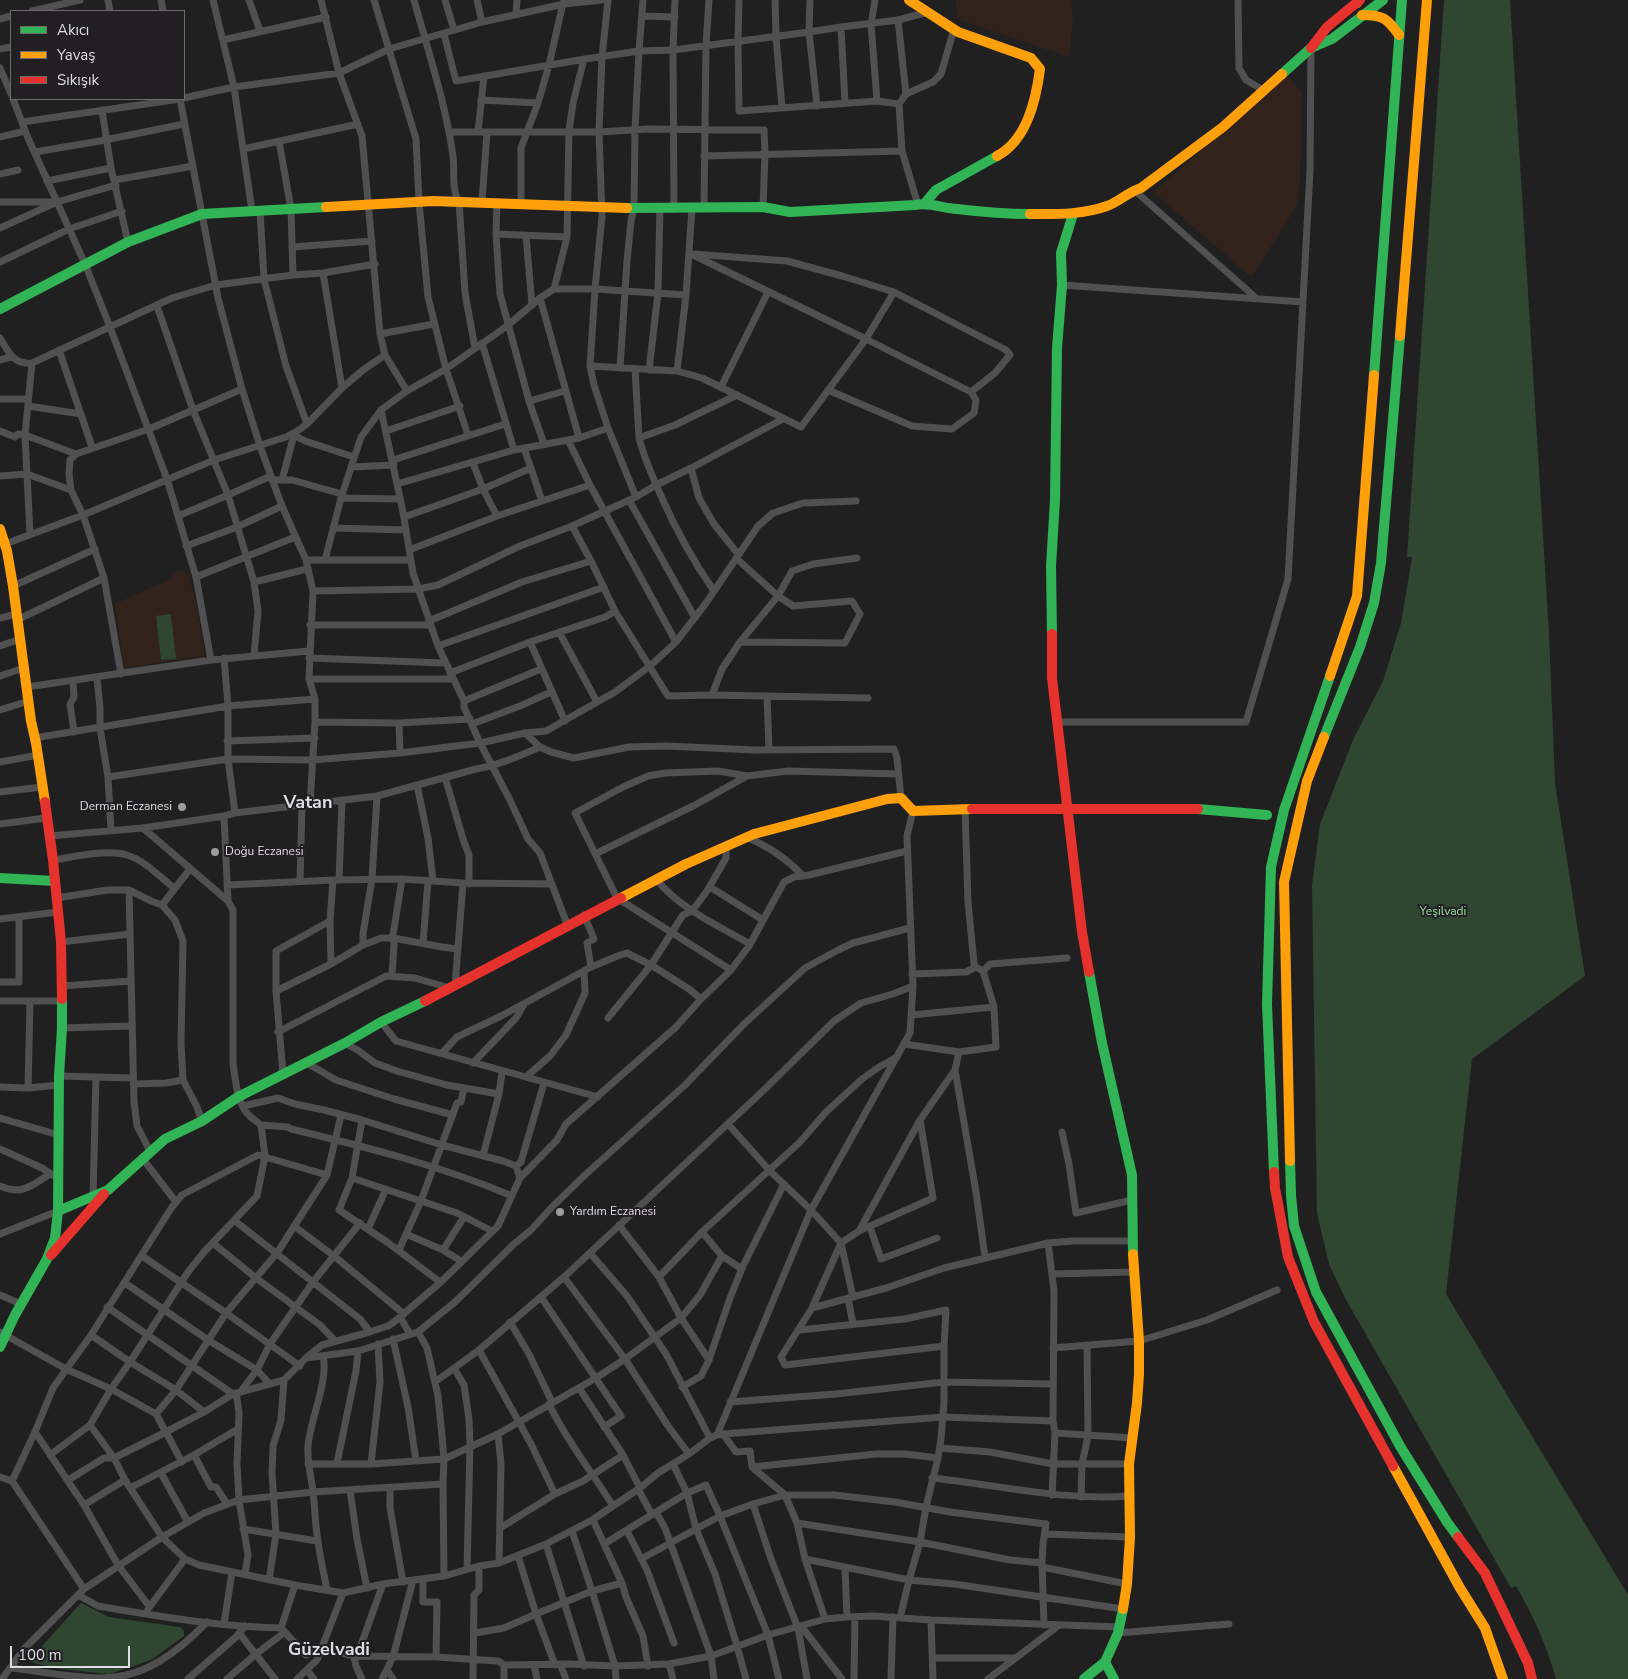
<!DOCTYPE html>
<html>
<head>
<meta charset="utf-8">
<style>
	body { margin:0 }
	#map { position:relative; width:1628px; height:1679px; overflow:hidden; background:#212021; font-family:"Nunito Sans",sans-serif }
	canvas { display:block }
	.legend { position:absolute; left:10px; top:10px; width:175px; height:90px; box-sizing:border-box; background:#211f22; border:1px solid #6d6b6e; margin:0; padding:6px 9px; list-style:none; font-size:15px; color:#dfdee0 }
	.legend li { display:flex; align-items:center; gap:10px; height:25px }
	.legend b { width:25px; border:1px solid #6d6b6e }
	.scale { position:absolute; left:10px; top:1646px; width:120px; height:22px; box-sizing:border-box; border:2px solid #dfdee0; border-top:0; padding-left:6px; font-size:15px; line-height:18px; white-space:nowrap; color:#dfdee0; -webkit-text-stroke:4px #211f22; paint-order:stroke }
</style>
</head>
<body>
<div id="map">
<canvas width="1628" height="1679"></canvas>
<ul class="legend">
<li><b style="height:6px;background:#30b455"></b>Akıcı</li>
<li><b style="height:6px;background:#ff9f0a"></b>Yavaş</li>
<li><b style="height:6px;background:#e5322d"></b>Sıkışık</li>
</ul>
<div class="scale">100 m</div>
</div>
<script>
const ctx = document.querySelector('canvas').getContext('2d');
ctx.lineJoin = 'round';
function fill(path, color) {
  ctx.fillStyle = color;
  ctx.fill(path, 'evenodd');
}
function trace(path, color, width, dash) {
  ctx.strokeStyle = color;
  ctx.lineWidth = width;
  ctx.lineCap = dash ? 'butt' : 'round';
  ctx.setLineDash(dash || []);
  ctx.stroke(path);
}
function write(font, color, halo, rows, align = 'center') {
  ctx.font = font + ' "Nunito Sans",sans-serif';
  ctx.lineWidth = 4;
  ctx.setLineDash([]);
  ctx.textBaseline = 'middle';
  ctx.strokeStyle = halo;
  ctx.fillStyle = color;
  for (const [text, x, y, turn = 0] of rows) {
    ctx.save();
    ctx.translate(x, y);
    ctx.rotate((+turn || 0) * Math.PI / 180);
    ctx.textAlign = isNaN(turn) ? turn : align;
    if (halo) ctx.strokeText(text, 0, 0);
    ctx.fillText(text, 0, 0);
    ctx.restore();
  }
}
fill(new Path2D(`
	M956 0H1071L1073 18 1069 57 957 19Z
	M1286 75 1302 92 1300 181 1297 205 1253 275 1248 274 1155 194 1156 190Z
	M180 570 188 574 196 602 205 656 124 668 115 604 172 578V574Z`), '#31231c');
fill(new Path2D(`
	M1444 0H1510L1549 633 1555 783 1585 976 1472 1059 1446 1294 1628 1595V1679H1556C1547 1646 1533 1615 1516 1586L1511 1588 1345 1298 1329 1264 1317 1213 1312 885 1320 824 1353 740 1383 681 1401 623 1412 557H1407Z
	M171 614 176 659 161 660 156 616Z
	M81 1603 109 1617 180 1627 184 1631V1636L151 1660 109 1674 60 1669 30 1662 33 1656Z`), '#2f4631');
trace(new Path2D(`
	M108 0 110 11
	M161 0 163 11
	M213 0 234 87 252 211
	M249 0 260 31
	M321 0 339 73 362 136 380 334 385 355 407 391
	M374 0 416 139 419 202 428 297 446 369 468 435
	M414 0C428 50 446 105 453 156 455 171 451 189 459 201L465 293 475 348
	M445 0 454 30
	M477 0 482 22
	M608 0 602 57 599 132 602 216 595 289 590 366 594 385 608 428 636 497
	M739 0 738 41 739 111 877 101 899 104
	M775 0 776 36 782 108
	M810 0 809 32 817 106
	M875 0 871 24 877 101
	M1238 0 1239 68 1246 80 1263 90
	M32 11 80 0
	M516 14 517 0
	M642 16 675 17
	M0 19 11 16
	M898 20 906 94
	M841 27 845 103
	M444 34 456 81 585 59 639 51 673 50 809 32 841 27 898 20 928 12
	M223 40 326 17
	M0 49 11 47
	M0 68 11 94
	M184 98 234 87 339 73 389 49 482 22 564 4 602 0
	M13 99 28 138 85 264 110 327 167 479 196 577 211 660
	M180 99 218 298 242 389 260 446 282 506 306 560 313 591 309 679 315 699V722L310 805
	M481 100 538 103
	M102 110 111 168 128 242
	M22 122 180 99
	M449 132H599L648 129 764 130 765 154 763 207
	M478 132 484 76
	M0 137 25 131
	M279 141 291 209 293 275
	M243 149 358 124
	M35 152 100 141 184 124
	M704 156 902 151
	M0 174 18 170
	M115 180 193 166
	M47 181 111 168
	M1134 190 1255 297
	M0 202H52
	M482 202 487 132
	M497 203 496 234 500 294 529 401 544 444
	M521 203V148L538 103 549 65 563 3
	M918 205 902 151 899 104 906 94 933 82 941 74 954 29
	M704 206 706 45 709 0
	M674 209 673 50 675 0
	M260 211 264 279 286 366 307 424
	M0 228 57 202 116 185
	M496 234 567 237
	M526 236 532 305
	M292 247 372 241
	M694 254 787 261 842 276 894 292 1006 350 1010 355 995 373 971 392
	M0 262 69 229 122 211
	M323 273 342 388
	M1062 285 1303 302
	M554 289 567 237 569 131 573 103 584 59
	M540 298 579 438
	M157 306 193 410 228 495 254 582 258 611 254 655
	M380 334 434 324
	M0 338C8 352 14 365 32 363L172 298 216 285 293 275 323 273 375 264
	M482 343 514 450
	M59 350 92 447
	M0 360 11 357
	M590 366 677 371 702 378 801 427 866 339 689 253
	M620 368 627 261 631 221 634 208 635 129 639 51 643 0
	M635 369 639 438C644 458 653 478 661 496 676 530 693 561 714 591
	M649 370 658 293 660 209
	M677 371 686 295 692 208
	M721 387 768 292
	M828 390 912 426 952 429 974 413 976 400 971 392 866 339 894 292
	M0 399H28
	M529 401 565 391
	M28 406 81 414
	M381 410 403 512 413 573 438 646 464 701V707L480 743 509 798 528 839 540 853 567 924
	M0 431 15 437 18 434 25 435 76 454
	M386 431 460 406
	M292 434 305 441 354 457
	M639 438 675 425 737 395
	M568 440 590 485 676 642
	M524 448 542 501
	M393 460 505 424
	M473 463 483 489 497 516
	M351 467 394 465
	M691 468 699 498 714 524 738 554
	M0 476 27 474 71 490
	M272 480H292L342 494
	M282 480 294 435
	M397 484 514 450 579 438 608 428
	M341 498 400 499
	M629 500 695 618
	M178 516 228 495 271 476
	M404 517 483 489 531 468
	M572 526 591 561 615 611 668 696 712 695 868 698
	M333 528 406 530
	M30 534 25 435 32 363
	M5 544 83 515 214 460 286 437 299 430 307 424 342 388 363 370 385 355
	M186 546 237 527 282 506
	M409 550 497 516 590 485
	M736 558 778 596 793 606 852 601 860 614 845 643 740 642
	M306 560H411
	M325 560 341 498 361 437 381 410 407 391 446 369 507 326 540 298 554 289H595L686 295
	M196 577 295 537
	M254 582 307 569
	M13 586 95 549
	M313 591 418 589 438 585 520 546 572 526 636 497 656 485 691 468 783 419
	M0 618 16 614
	M17 620 104 578
	M429 621 522 582 591 561
	M310 625H430
	M559 632 597 702
	M530 642 565 721
	M0 646 20 639
	M438 646 604 587
	M224 658 228 706V759L235 813
	M309 658 445 663
	M450 673 530 642 605 617 615 611
	M121 674 104 578 83 515 71 490 69 474 70 460 76 454 149 429 242 389
	M0 676 24 668
	M97 678 100 708V728L108 777 111 831
	M309 679H453
	M73 681 74 697 70 704 74 732
	M27 687 211 660 309 651
	M712 695 722 669 740 642 778 596 792 571 813 564 857 558
	M767 696 769 750
	M464 701 541 669
	M0 710 29 701
	M315 722 399 723 470 719
	M1057 722H1246L1288 579 1310 171 1311 48
	M399 723 400 753
	M472 724 520 706 551 692
	M525 733 540 747 551 752 574 758 629 747 666 746 755 750 894 749 897 758 901 798
	M34 738 228 706 315 699
	M227 741 315 738
	M0 762 38 755
	M108 777 228 759 312 760 400 753 480 743 525 733 546 731 615 692 650 666 676 642 706 603 758 526 773 513 803 503 856 501
	M445 777 463 839 469 855V884
	M417 785 428 838 433 881
	M0 792 42 787
	M0 824 46 818
	M143 828 228 901
	M49 836 143 828 224 816 235 813 377 796 476 769C499 765 519 756 540 747
	M747 837C770 848 785 857 803 876
	M595 854 695 805 747 776
	M53 860C74 857 106 849 127 855 144 860 160 877 174 888
	M656 879C680 909 717 925 750 944
	M339 880 342 801
	M300 881 302 806
	M227 885 333 880 402 879 463 883 552 884
	M710 887 763 920
	M129 890 134 1102 137 1126 151 1153
	M57 898 107 890H129L151 901 162 905 175 920 183 941 181 1043 183 1080 197 1107 202 1121
	M162 905 190 869
	M584 915 594 939 587 943 591 967
	M0 919 58 912
	M61 942 130 934
	M423 943 428 881
	M363 945V934L372 879 377 796
	M331 964 330 921 333 880
	M731 970 617 898 575 813 623 787 648 776 665 773 718 771 747 776 788 771 898 774
	M983 971 990 964 1067 958
	M912 974 966 972 976 967
	M392 975 394 945 393 935 402 879
	M0 982H19V917
	M62 986 131 981
	M455 986 463 883
	M276 991 331 964 363 945 381 938H393L442 947 457 949
	M0 1001H62
	M911 1015 994 1007
	M608 1018 651 965 683 915 692 911 707 891 726 858V846
	M381 1022 396 1041 598 1097
	M62 1028 132 1026
	M278 1032 386 976 415 978 450 988
	M345 1043 359 1051 375 1063 397 1071 447 1085 499 1094
	M904 1044 959 1052 996 1047 994 1007 983 971 976 967 974 963 968 902 965 809
	M442 1053 457 1037 503 1015 591 967 620 955 627 953 651 965 689 989 701 999
	M305 1062 336 1080 394 1099 453 1115
	M473 1063 516 1018 525 1003
	M955 1070 976 1192 985 1257
	M283 1074 276 991V951L330 921
	M59 1076 133 1078
	M526 1077 550 1056 566 1035 585 993 584 971
	M133 1084 166 1083 183 1080
	M0 1087 28 1088 59 1085
	M28 1088 30 1002
	M243 1106 278 1098 295 1104 324 1110 362 1120 442 1145 503 1161 516 1166 520 1178
	M0 1118 59 1135
	M362 1120 352 1178 339 1210 387 1242 440 1282
	M920 1120 933 1198 859 1231 841 1243 812 1308 781 1357 785 1365 944 1346
	M728 1124 770 1171 811 1210 841 1243 853 1297
	M261 1125 288 1127 291 1129C366 1147 442 1166 512 1196
	M1062 1132 1069 1164 1076 1213 1132 1200
	M0 1149 42 1168 59 1179
	M483 1156 499 1094 502 1072
	M143 1159 176 1202
	M516 1166 521 1162 544 1083
	M352 1178 457 1213 492 1231
	M0 1186C22 1196 32 1185 50 1174
	M93 1197 96 1077
	M235 1221 360 1319 370 1332
	M619 1225 659 1277 681 1318 709 1360
	M294 1226 334 1256 404 1314
	M870 1227 881 1259 937 1238
	M368 1229 386 1189
	M859 1231 920 1120 955 1070 959 1052
	M702 1232 722 1256
	M0 1234 58 1211
	M406 1234 443 1250 461 1261
	M213 1243 256 1278 320 1325 335 1341
	M1048 1243 1054 1291 1053 1421 1055 1433 1052 1495
	M399 1250 421 1201 457 1103 461 1102 464 1088
	M443 1250 464 1217
	M590 1253 627 1296 666 1354 710 1438
	M142 1256 226 1313 300 1366
	M1052 1274 1133 1272
	M564 1277 625 1359 668 1426 689 1454
	M659 1277 702 1232 800 1142 826 1112 862 1079 879 1067 897 1057
	M125 1283 208 1340 257 1370 269 1383
	M0 1295 21 1304
	M541 1297 621 1416 604 1427
	M848 1298 853 1324
	M107 1307 233 1394
	M812 1308 886 1288 944 1268 1048 1243 1073 1241H1132
	M400 1317 410 1334
	M510 1322 529 1354 552 1402
	M799 1330 905 1319 946 1310 944 1346V1402L941 1439 938 1458 926 1507 920 1542 909 1580 900 1618
	M0 1332 66 1369 111 1389 156 1414 182 1462
	M418 1332 427 1348 438 1396 442 1436 444 1459 443 1484 444 1576
	M91 1335 130 1362 176 1390 204 1412
	M393 1339 408 1407 416 1461
	M1053 1348 1139 1341 1207 1320 1277 1290
	M479 1350 531 1444 555 1494
	M323 1356C329 1380 310 1420 308 1446 307 1462 311 1476 313 1491 315 1508 315 1525 318 1541 320 1558 324 1574 327 1590
	M307 1357 322 1345 366 1333 388 1326 394 1322 442 1281 498 1226 520 1178 557 1140 566 1124 676 1027 701 999 731 970 749 946 784 882 794 877 809 875 907 851
	M454 1368 464 1385 469 1419 470 1446 467 1569
	M435 1382 479 1350 564 1277 765 1089 834 1021 861 1003 893 994 913 986
	M682 1387 701 1376 709 1360 730 1298 743 1266 784 1184
	M579 1388 623 1455 640 1488
	M241 1391 257 1370 270 1344 313 1282 360 1223
	M236 1393 239 1412 237 1464 239 1500 248 1555 245 1574
	M730 1402 836 1394 944 1382 1053 1384
	M549 1404C566 1440 592 1472 613 1506
	M156 1414 176 1390 226 1313 277 1253 327 1175 341 1115
	M90 1425 114 1458 125 1480 162 1537 185 1559 199 1565 295 1585 343 1593 383 1584 444 1576 479 1566 499 1563 546 1544 592 1520 640 1488 658 1473 689 1454 710 1438 717 1435 723 1434 736 1452 750 1451 752 1467 785 1495 797 1523 805 1559 825 1619
	M35 1432 84 1505 118 1565 149 1606
	M1055 1433 1133 1438
	M498 1434 501 1464 499 1563
	M723 1434 943 1417 1053 1421
	M717 1435 811 1210 910 1033 913 986 907 836 913 811
	M940 1448 990 1452 1053 1464H1129
	M50 1455 90 1425 111 1389 130 1362 188 1272 204 1252 257 1196 265 1156 261 1125C256 1121 250 1117 246 1112 237 1100 235 1078 233 1063V910L228 901 224 816
	M194 1455 211 1487H216L227 1504
	M337 1463 356 1371 358 1351
	M308 1464H371L444 1459 498 1434 596 1378 625 1359 681 1318 700 1295 722 1256 742 1269
	M371 1464 380 1382 378 1344
	M673 1464 687 1493 696 1529 715 1574 737 1646 746 1679
	M752 1467 876 1454H905L938 1458
	M161 1473 188 1522
	M0 1477 12 1481 84 1589
	M932 1478C999 1485 1062 1501 1129 1496
	M68 1480 104 1458H114L166 1432 204 1412 233 1394 284 1380 306 1358 358 1351 418 1332 455 1302 514 1244 531 1230 551 1208 586 1174 684 1086 744 1024 805 968 838 950 853 943 910 928
	M12 1481 35 1432 53 1388 91 1335 172 1207 182 1195 258 1155 327 1175
	M130 1488 194 1455 238 1429
	M390 1488V1508L403 1582
	M638 1489 652 1515
	M350 1490 357 1539 367 1588
	M1081 1497 1082 1464 1088 1436 1087 1345
	M753 1504 771 1559 798 1628 807 1679
	M84 1505 125 1480
	M656 1512 665 1528 711 1656 714 1679
	M593 1520 622 1583 626 1597 643 1636 648 1666
	M797 1523 920 1542 1010 1560 1042 1563
	M500 1528 555 1494 583 1481 623 1455
	M243 1529 317 1541
	M572 1531 592 1591 615 1666 616 1679
	M627 1531 647 1570 674 1643
	M1045 1534 1130 1537
	M546 1544 584 1666
	M604 1544 687 1493 706 1485 720 1516 768 1635 779 1679
	M518 1556 536 1614 555 1665
	M641 1559 720 1516 753 1504 785 1495H834L895 1502 950 1512 1046 1524 1043 1544 1042 1563 1044 1625
	M805 1559 909 1580 954 1584 1123 1609
	M845 1567 847 1617
	M1042 1567 1127 1584
	M423 1579V1602H437L436 1657
	M269 1580 276 1534 272 1473 273 1446 281 1420 284 1380
	M78 1595 98 1606 115 1609C169 1618 225 1627 281 1628L306 1655 323 1648 354 1656 436 1657 498 1661 504 1665 569 1664 615 1666 669 1664 711 1656 768 1635 825 1619 847 1617 873 1616 931 1620 1118 1627
	M148 1609 185 1559
	M931 1620 933 1679
	M224 1624 232 1572
	M801 1626 842 1679
	M281 1628 295 1585
	M239 1633 275 1679
	M475 1633 504 1628 536 1614 592 1591 622 1583
	M1118 1633 1229 1624
	M354 1656 356 1666 362 1679
	M357 1656 383 1584
	M933 1658H1015
	M560 1664 566 1679
	M669 1664 673 1679
	M504 1665V1679
	M534 1665 537 1679
	M11 1668C39 1671 74 1678 102 1678 145 1678 179 1651 207 1622
	M307 1670 314 1679
	M387 1670 393 1679
	M2 1679 24 1649 84 1589 162 1537 204 1513 239 1500 313 1492 443 1484
	M188 1679 236 1637 245 1626
	M227 1679 256 1654 285 1632
	M297 1679 317 1660 343 1593
	M382 1679 393 1657 413 1580
	M473 1679 474 1595 479 1590V1566
	M854 1679 855 1617
	M891 1679 893 1617
	M988 1679 1058 1626`), '#505050', 7);
trace(new Path2D(`
	M1282 74 1311 48 1332 39 1383 0
	M925 203 936 190 997 156
	M627 208 763 207 790 212 915 205C929 202 942 208 957 209 982 212 1005 214 1030 214
	M0 309 128 242 202 214 326 207
	M1374 375 1402 0
	M1052 634 1051 566 1055 500 1057 348 1062 285 1061 253 1073 214
	M1324 737 1360 647 1374 603 1381 563 1400 336
	M1198 809 1267 815
	M0 878 55 881
	M1089 972 1102 1043 1132 1175 1133 1254
	M1290 1161 1291 1195 1294 1226 1316 1292 1400 1446 1447 1522 1458 1537
	M1274 1172 1267 1004 1271 867 1284 810 1330 676
	M58 1211 108 1190 165 1139 202 1121 238 1097 345 1043 381 1022 425 1001
	M0 1347 15 1315 47 1259 55 1238 58 1211 59 1076 62 1028V999
	M1105 1662 1114 1679
	M1084 1679 1105 1662 1118 1633 1123 1609`), '#30b455', 10);
trace(new Path2D(`
	M909 0 958 32 1031 58 1040 69C1036 100 1027 140 997 156
	M1357 3 1359 0
	M1362 15C1383 15 1387 18 1399 35
	M326 207 433 201 627 208
	M1030 214C1056 214 1082 215 1107 206 1119 202 1128 192 1141 188L1223 127 1282 74
	M1400 336 1427 0
	M0 529 7 551 13 586 31 721 36 743 45 802
	M1330 676 1357 596 1374 375
	M621 898 686 864 754 834 887 799 901 798 913 811 972 809
	M1290 1161 1284 882 1307 781 1324 737
	M1393 1466 1460 1588 1485 1628 1503 1679
	M1123 1609 1127 1584 1130 1537 1129 1464 1137 1403 1139 1374V1341L1133 1254`), '#ff9f0a', 10);
trace(new Path2D(`
	M1311 48 1327 27 1360 0
	M1052 634V678L1082 932 1089 972
	M45 802 53 860 61 942 62 999
	M972 809H1198
	M425 1001 621 898
	M1274 1172 1275 1188 1288 1257 1314 1322 1393 1466
	M51 1255 104 1194
	M1458 1537 1485 1573 1528 1663 1532 1679`), '#e5322d', 10);
for (const [x, y, r, color] of [
	[182,807,5,"#9c9c9d"],
	[215,852,5,"#9c9c9d"],
	[560,1212,5,"#9c9c9d"]
]) {
  const dot = new Path2D();
  dot.arc(x, y, r, 0, 2 * Math.PI);
  ctx.fillStyle = color;
  ctx.fill(dot);
  trace(dot, '#211f22', 2);
}
write('12px', '#dfdee0', '#211f22', [
	["Derman Eczanesi",172,807,"right"],
	["Doğu Eczanesi",225,852],
	["Yardım Eczanesi",570,1212]
], 'left');
write('12px', '#98e0a1', '#211f22', [
	["Yeşilvadi",1443,912]
]);
write('bold 18px', '#dfdee0', '#211f22', [
	["Vatan",308,804],
	["Güzelvadi",329,1651]
]);
</script>
</body>
</html>
